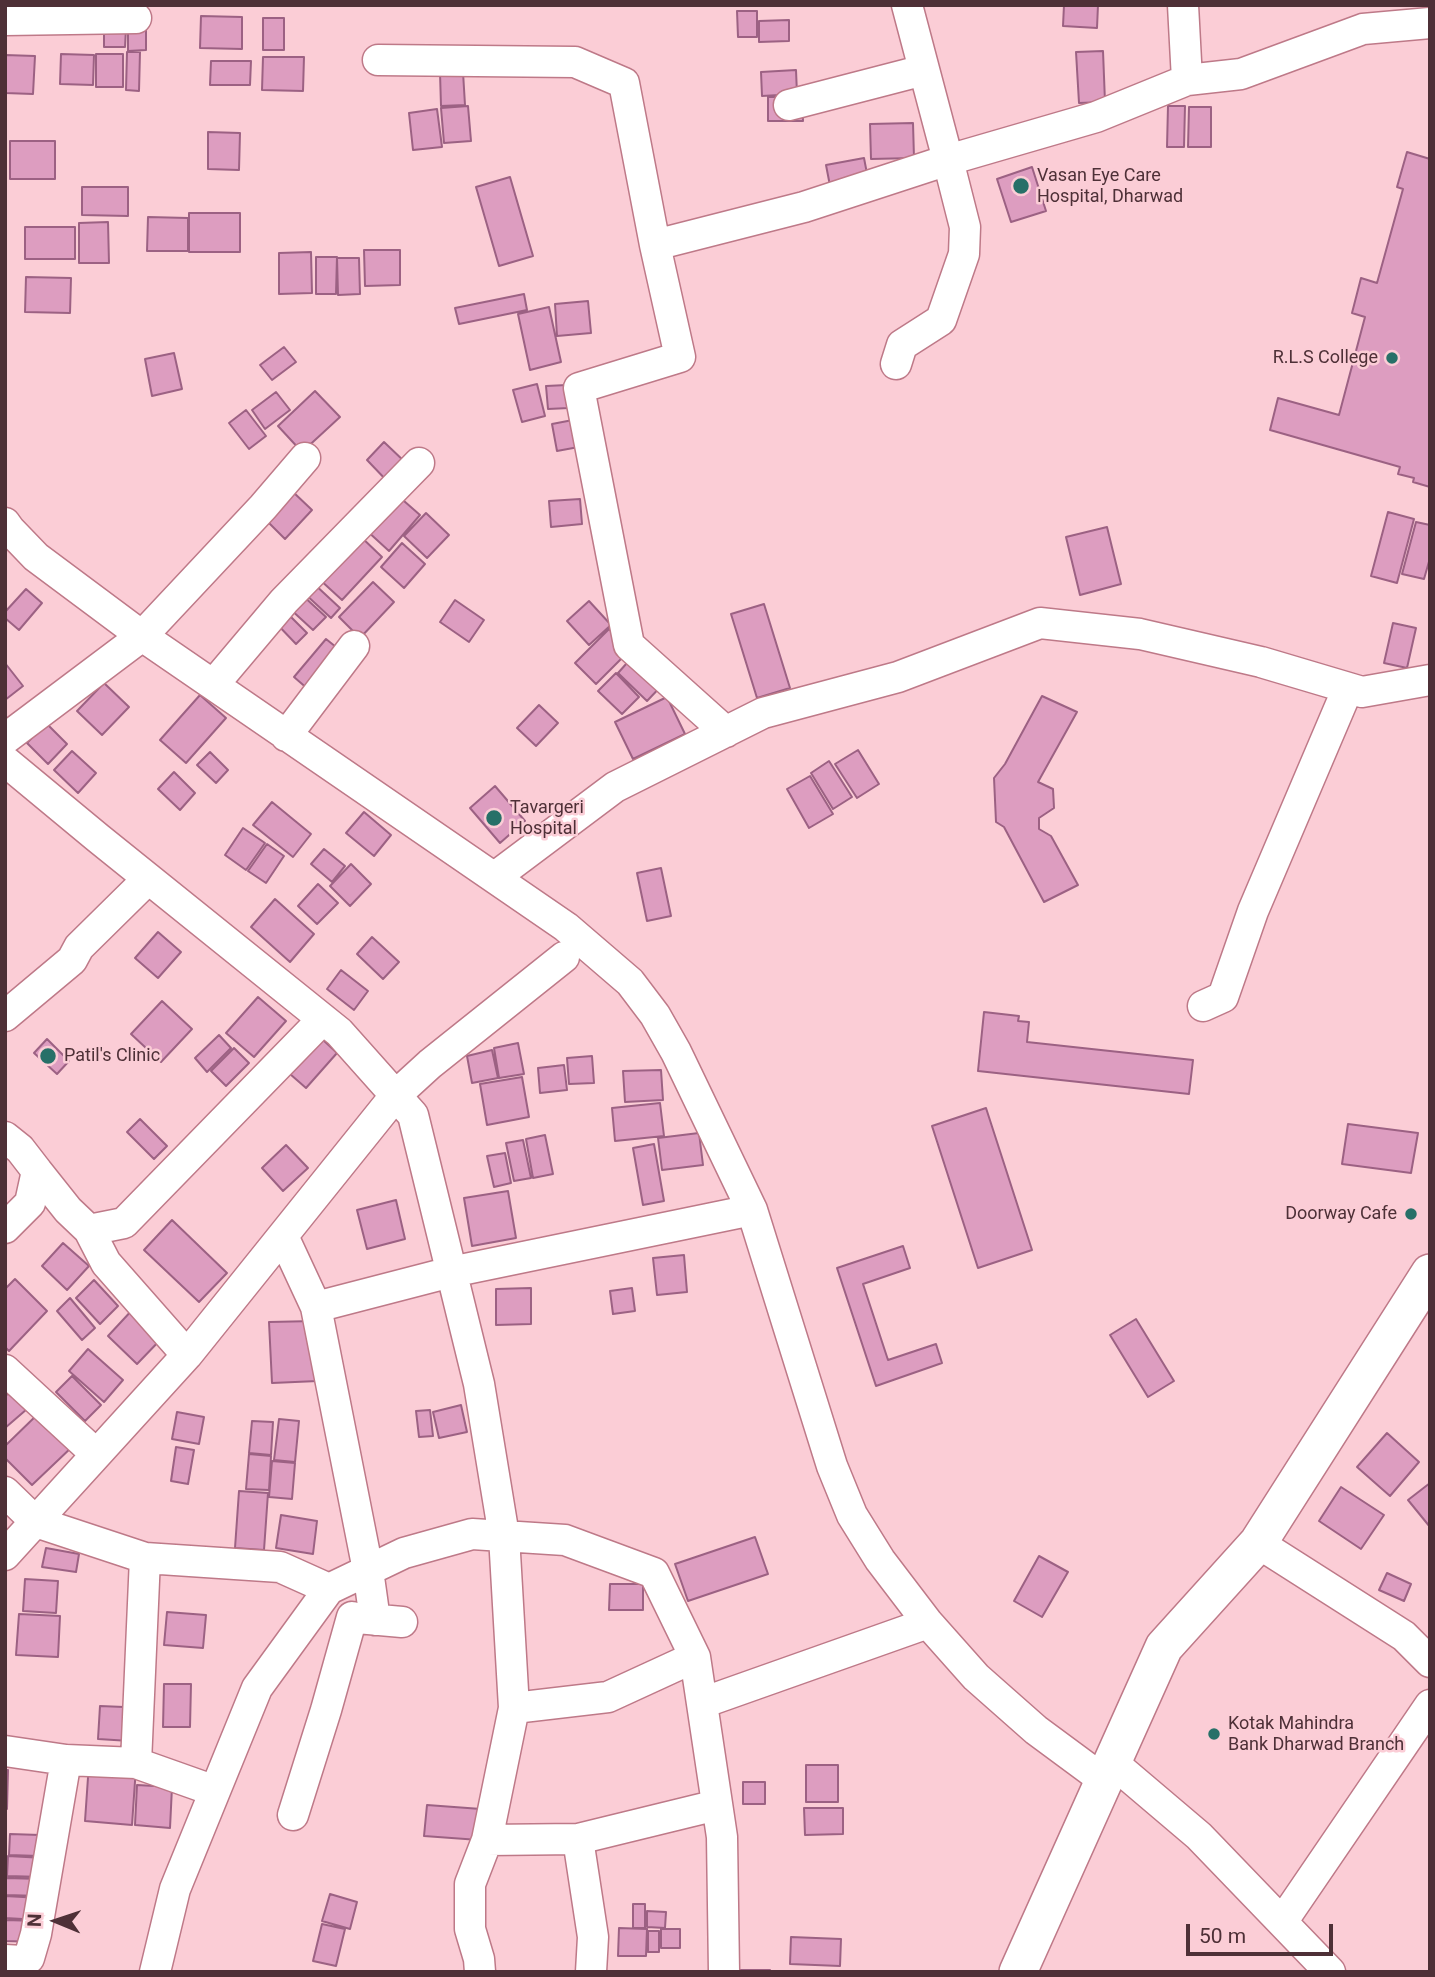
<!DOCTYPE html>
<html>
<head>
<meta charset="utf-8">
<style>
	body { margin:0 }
	#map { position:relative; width:1435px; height:1977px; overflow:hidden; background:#fbcdd6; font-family:Roboto,sans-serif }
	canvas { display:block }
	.frame { position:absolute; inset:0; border:7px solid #4e3037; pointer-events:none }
	.north { position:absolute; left:21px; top:1886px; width:70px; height:70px; -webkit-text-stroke:5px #fbcdd6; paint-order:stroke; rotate:272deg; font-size:19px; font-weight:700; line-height:28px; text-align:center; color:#4e3037 }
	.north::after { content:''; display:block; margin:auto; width:24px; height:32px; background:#4e3037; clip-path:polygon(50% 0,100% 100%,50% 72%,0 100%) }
	.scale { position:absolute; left:1186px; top:1924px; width:147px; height:32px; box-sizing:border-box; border:4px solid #4e3037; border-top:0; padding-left:9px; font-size:21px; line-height:24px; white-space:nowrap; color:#4e3037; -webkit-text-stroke:5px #fbcdd6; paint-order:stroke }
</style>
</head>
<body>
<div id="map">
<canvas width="1435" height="1977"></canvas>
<div class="frame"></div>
<div class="north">N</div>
<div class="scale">50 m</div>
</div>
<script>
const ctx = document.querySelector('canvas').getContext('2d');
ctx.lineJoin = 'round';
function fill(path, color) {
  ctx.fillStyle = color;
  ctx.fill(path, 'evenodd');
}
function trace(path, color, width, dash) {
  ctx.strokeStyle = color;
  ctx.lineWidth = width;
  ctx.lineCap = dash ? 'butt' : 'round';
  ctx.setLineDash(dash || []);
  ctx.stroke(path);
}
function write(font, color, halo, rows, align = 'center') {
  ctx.font = font + ' Roboto,sans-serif';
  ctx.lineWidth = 5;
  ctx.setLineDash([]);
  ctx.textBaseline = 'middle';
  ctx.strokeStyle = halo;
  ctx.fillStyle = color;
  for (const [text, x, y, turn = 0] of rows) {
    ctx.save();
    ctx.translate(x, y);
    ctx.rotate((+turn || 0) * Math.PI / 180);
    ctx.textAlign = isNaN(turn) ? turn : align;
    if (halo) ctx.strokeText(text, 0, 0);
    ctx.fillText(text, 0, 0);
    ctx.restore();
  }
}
const building = new Path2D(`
	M1064 5H1098L1097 28 1063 26Z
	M737 11H757V37H738Z
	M201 16 242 17V49L200 48Z
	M263 18H284V50H263Z
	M128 20H146V50L128 51Z
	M789 20V41L759 42V21Z
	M104 27 126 28 125 47H104Z
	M1103 51 1105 102 1079 103 1076 52Z
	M127 52H140L139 91 126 90Z
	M61 54 94 55 93 85 60 84Z
	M96 54H123V87H96Z
	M5 55 35 56 33 94 5 93Z
	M263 57H304L303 91 262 90Z
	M211 61H251L250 85H210Z
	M796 70 797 94 762 96 761 72Z
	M463 72 465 105 441 106 440 73Z
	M768 97H802L803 121H768Z
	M468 106 471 141 444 143 441 108Z
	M1168 106H1185L1184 147H1167Z
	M1189 107H1211V147H1188Z
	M437 109 442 147 413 150 409 113Z
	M913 123 914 158 871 159 870 124Z
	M208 132 240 133 239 170 208 169Z
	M10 141H55V179H10Z
	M1407 152 1430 159V487L1413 482 1414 478 1398 474 1400 467 1270 430 1278 398 1339 415 1365 317 1352 313 1361 278 1377 283 1403 189 1397 187Z
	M864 158 869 184 831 191 826 165Z
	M1032 167 1046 211 1011 222 997 179Z
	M510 177 533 256 499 266 476 187Z
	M82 187H128V216L82 215Z
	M189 213H240V252H189Z
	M148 217 188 218V251H147Z
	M108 222 109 263H79V223Z
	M25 227H75V259H25Z
	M364 250H400V285L365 286Z
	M311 252 312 293 279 294V253Z
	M316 257H337L336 294H316Z
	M337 258H359L360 294 338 295Z
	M26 277 71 278 70 313 25 312Z
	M524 294 527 310 459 324 455 308Z
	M588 301 591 333 557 336 555 304Z
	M549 307 561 362 530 370 518 314Z
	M284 347 296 362 272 380 260 365Z
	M174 353 182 389 152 396 145 359Z
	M537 384 545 416 522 422 513 390Z
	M567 385 569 408 548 409 546 386Z
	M315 391 340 417 302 452 278 426Z
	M276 392 290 410 265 429 252 410Z
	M246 410 266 436 249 449 229 423Z
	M578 419 584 446 557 451 552 424Z
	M384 442 407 464 389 483 367 460Z
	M292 491 312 510 285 539 265 519Z
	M396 494 420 515 389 551 365 529Z
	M580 499 582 524 551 527 549 501Z
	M1388 512 1414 519 1397 583 1371 576Z
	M426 513 449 535 427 558 404 536Z
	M1416 522 1430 525V558L1424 579 1402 574Z
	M1107 527 1121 584 1080 595 1066 537Z
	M359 535 382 557 342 600 318 578Z
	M402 543 425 564 404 588 381 567Z
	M312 582 340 608 331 618 303 592Z
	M373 582 394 602 360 638 339 617Z
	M26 589 42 603 19 630 5 618V612Z
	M300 593 326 617 313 630 288 607Z
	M455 600 484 620 469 642 440 622Z
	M589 601 611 625 589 645 567 621Z
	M764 604 790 688 757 698 731 614Z
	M285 611 307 633 296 644 275 622Z
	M1393 623 1416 628 1407 668 1384 663Z
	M609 629 630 650 596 684 575 663Z
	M326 639 341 651 309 690 294 677Z
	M636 653 666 681 647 701 618 673Z
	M5 663 23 686 5 700Z
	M616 673 639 697 622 714 598 691Z
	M104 683 129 707 102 735 77 711Z
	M200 695 226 718 186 763 160 740Z
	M1042 696 1077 712 1038 782 1053 789 1054 808 1039 818V829L1051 836 1078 885 1044 902 1004 827 996 822 994 778 1005 764Z
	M667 697 685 734 633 759 615 722Z
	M539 705 558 723 536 746 517 728Z
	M46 723 67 744 48 764 27 743Z
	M858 750 879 784 857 798 835 764Z
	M72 751 96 773 78 793 54 770Z
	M210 752 228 770 216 783 197 765Z
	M829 761 852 797 833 809 811 773Z
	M174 772 195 793 180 810 158 789Z
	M810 776 833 814 809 828 787 789Z
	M495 786 525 821 500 843 470 808Z
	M272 802 311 834 293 857 253 825Z
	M364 812 391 835 374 856 346 833Z
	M243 828 265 843 246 870 225 855Z
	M267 844 284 856 266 883 248 871Z
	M324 849 345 866 332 882 311 864Z
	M351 864 371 884 350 906 330 886Z
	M661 868 671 916 647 921 637 873Z
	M318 884 338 903 317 924 298 906Z
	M275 899 314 934 290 962 251 927Z
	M158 932 181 952 158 978 135 958Z
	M372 937 399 962 383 979 357 954Z
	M341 970 368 991 354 1010 327 989Z
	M258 997 286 1021 254 1057 226 1033Z
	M162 1001 192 1029 161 1062 131 1034Z
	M984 1012 1019 1016 1018 1021 1029 1022 1027 1042 1193 1060 1189 1094 978 1071Z
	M219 1035 231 1048 207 1072 195 1058Z
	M321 1038 337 1053 306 1088 290 1074Z
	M47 1039 69 1061 57 1074 34 1053Z
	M518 1043 524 1074 499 1078 494 1048Z
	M234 1048 249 1063 226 1086 211 1071Z
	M492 1050 498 1078 472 1083 467 1056Z
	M592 1056 594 1083 569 1084 567 1058Z
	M564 1065 567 1090 540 1093 538 1068Z
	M661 1070 663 1100 625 1102 623 1071Z
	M522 1077 529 1117 487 1125 480 1084Z
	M660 1103 664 1136 615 1141 612 1108Z
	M986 1108 1032 1250 978 1268 932 1126Z
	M140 1119 167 1146 154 1159 127 1132Z
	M1348 1124 1418 1133 1411 1173 1342 1164Z
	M699 1133 703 1165 662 1170 658 1138Z
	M545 1135 553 1174 533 1178 526 1139Z
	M523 1140 531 1178 514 1181 506 1143Z
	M654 1144 664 1201 643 1205 633 1148Z
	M286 1145 308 1168 283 1191 262 1168Z
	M505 1153 511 1183 494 1187 487 1156Z
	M508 1191 516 1238 472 1246 464 1198Z
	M396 1200 405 1239 367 1249 357 1210Z
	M172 1220 227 1273 199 1302 144 1250Z
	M63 1243 89 1266 67 1290 42 1266Z
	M903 1246 910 1268 863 1284 888 1360 936 1344 942 1363 876 1386 837 1268Z
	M684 1255 687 1292 657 1295 653 1258Z
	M15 1279 47 1311 9 1351 5 1347V1289Z
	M94 1280 118 1306 100 1324 76 1298Z
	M531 1288V1324L496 1325V1289Z
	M632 1288 635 1311 613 1314 610 1291Z
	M70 1298 95 1328 82 1340 57 1311Z
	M134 1308 164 1336 137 1364 108 1336Z
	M1136 1319 1174 1381 1148 1397 1110 1335Z
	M315 1321 318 1381 272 1383 269 1322Z
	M88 1349 123 1380 104 1402 69 1371Z
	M72 1376 101 1405 85 1421 56 1392Z
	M12 1391 27 1409 5 1428V1396Z
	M461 1405 467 1432 439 1438 433 1412Z
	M430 1410 433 1436 419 1437 416 1411Z
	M41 1411 74 1445 32 1485 5 1458V1446Z
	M177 1412 204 1417 199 1444 172 1439Z
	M279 1419 299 1421 295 1462 274 1460Z
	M252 1421 273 1422 271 1455 249 1453Z
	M1387 1433 1419 1462 1390 1496 1357 1467Z
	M176 1447 194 1450 188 1484 171 1481Z
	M249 1454 271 1456 269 1490 246 1489Z
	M272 1461 295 1463 292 1499 269 1497Z
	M1430 1483V1527L1408 1500Z
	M1341 1487 1384 1515 1361 1549 1319 1521Z
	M239 1491 268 1493 264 1550 235 1548Z
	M281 1515 317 1521 313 1554 276 1548Z
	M755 1537 768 1574 688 1601 675 1564Z
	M46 1548 79 1554 76 1572 42 1567Z
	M1039 1556 1068 1572 1042 1617 1014 1601Z
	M1387 1573 1411 1584 1404 1601 1379 1590Z
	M25 1579 58 1581 56 1613 23 1611Z
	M610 1584H643V1610H609Z
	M167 1612 206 1615 203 1648 164 1645Z
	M19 1614 60 1616 58 1657 16 1655Z
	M164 1684H191L190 1727H163Z
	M100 1706 148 1708 146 1742 98 1739Z
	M89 1763 136 1767 132 1825 85 1821Z
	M806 1765H838V1802H806Z
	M5 1770H8L7 1809H5Z
	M743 1782H765V1804H743Z
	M137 1785 172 1787 170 1828 135 1825Z
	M427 1805 481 1809 479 1840 424 1836Z
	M804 1808H843V1834L805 1835Z
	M10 1834 40 1835 39 1856 9 1855Z
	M8 1856 44 1858 43 1877 7 1876Z
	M6 1878 41 1879 40 1896 6 1895Z
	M330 1894 357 1902 350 1929 322 1921Z
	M5 1896 41 1898 40 1920 5 1918Z
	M633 1904H645V1928H633Z
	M647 1911 666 1912 665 1928 647 1927Z
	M5 1920 39 1921 38 1942 5 1941Z
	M322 1924 345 1929 336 1966 313 1961Z
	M619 1928 647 1929 646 1956H618Z
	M661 1929H680V1948H661Z
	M648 1931H659V1952H648Z
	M791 1937 841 1939 840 1966 790 1964Z
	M738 1970H770V1972H738Z`);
fill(building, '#dd9dc0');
trace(building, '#9c6183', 2);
const minor = new Path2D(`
	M907 5 948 160 1096 117 1187 80 1241 74 1363 29 1430 23
	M1183 5 1187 80
	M5 20 136 18
	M378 60 575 62 624 83 655 245 680 357 579 388 629 645 726 732
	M789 105 924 70
	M655 245 804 207 948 160 965 227 964 254 941 320 902 345 896 364
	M5 523 10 530 36 557 142 636 566 927 630 982 655 1015 676 1052 752 1210 832 1466 852 1515 880 1560 928 1623 976 1677 1036 1730 1105 1781
	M214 684 284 601 419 463
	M286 736 354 646
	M5 739 142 636 263 507 305 458
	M5 761 98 838 339 1032 413 1115 479 1384 504 1536 514 1708 487 1840 578 1839 593 1937 591 1972
	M495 877 615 787 763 713 898 677 1040 623 1140 634 1261 662 1362 692 1430 680
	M1203 1006 1223 997 1253 911 1348 688
	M5 1016 72 960 79 947 148 879
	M5 1137 20 1149 37 1171 30 1203 5 1228
	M37 1171 68 1210 89 1230 124 1223 323 1019
	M89 1230 106 1263 187 1355
	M283 1236 316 1307 368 1570 375 1620
	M316 1307 451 1272 752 1210
	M5 1370 96 1454
	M5 1492 36 1522 145 1558 280 1567 329 1589
	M1258 1543 1404 1636 1430 1662
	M5 1555 187 1355 395 1096 430 1064 564 957
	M357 1618 402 1622
	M702 1703 928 1623
	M514 1708 608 1697 695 1657
	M5 1751 66 1760 136 1763 215 1791
	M136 1763 145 1558
	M1113 1763 1199 1836 1330 1972
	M293 1815 326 1710 352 1617
	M578 1839 717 1805
	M1282 1922 1430 1705
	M5 1960 22 1961 29 1958 36 1934 66 1760
	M155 1972 175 1889 257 1688 329 1589 404 1553 472 1534 565 1540 654 1573 695 1657 722 1837 724 1972
	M480 1972 479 1959 470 1929V1884L487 1840`);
const major = new Path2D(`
	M1018 1972 1164 1647 1258 1543 1430 1273`);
trace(minor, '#be7988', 33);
trace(major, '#be7988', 40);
trace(minor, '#fff', 30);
trace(major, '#fff', 37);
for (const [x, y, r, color] of [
	[1021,186,9,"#277068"],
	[1392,358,7,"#277068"],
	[494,818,9,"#277068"],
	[48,1056,9,"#277068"],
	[1411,1214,7,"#277068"],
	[1214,1734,7,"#277068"]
]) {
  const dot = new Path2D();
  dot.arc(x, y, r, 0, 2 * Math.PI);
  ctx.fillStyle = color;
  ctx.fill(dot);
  trace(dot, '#fbcdd6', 2.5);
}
write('18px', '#4e3037', '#fbcdd6', [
	["Vasan Eye Care",1037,176],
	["Hospital, Dharwad",1037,197],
	["R.L.S College",1378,358,"right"],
	["Tavargeri",510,808],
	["Hospital",510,829],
	["Patil's Clinic",64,1056],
	["Doorway Cafe",1397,1214,"right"],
	["Kotak Mahindra",1228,1724],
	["Bank Dharwad Branch",1228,1745]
], 'left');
</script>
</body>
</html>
